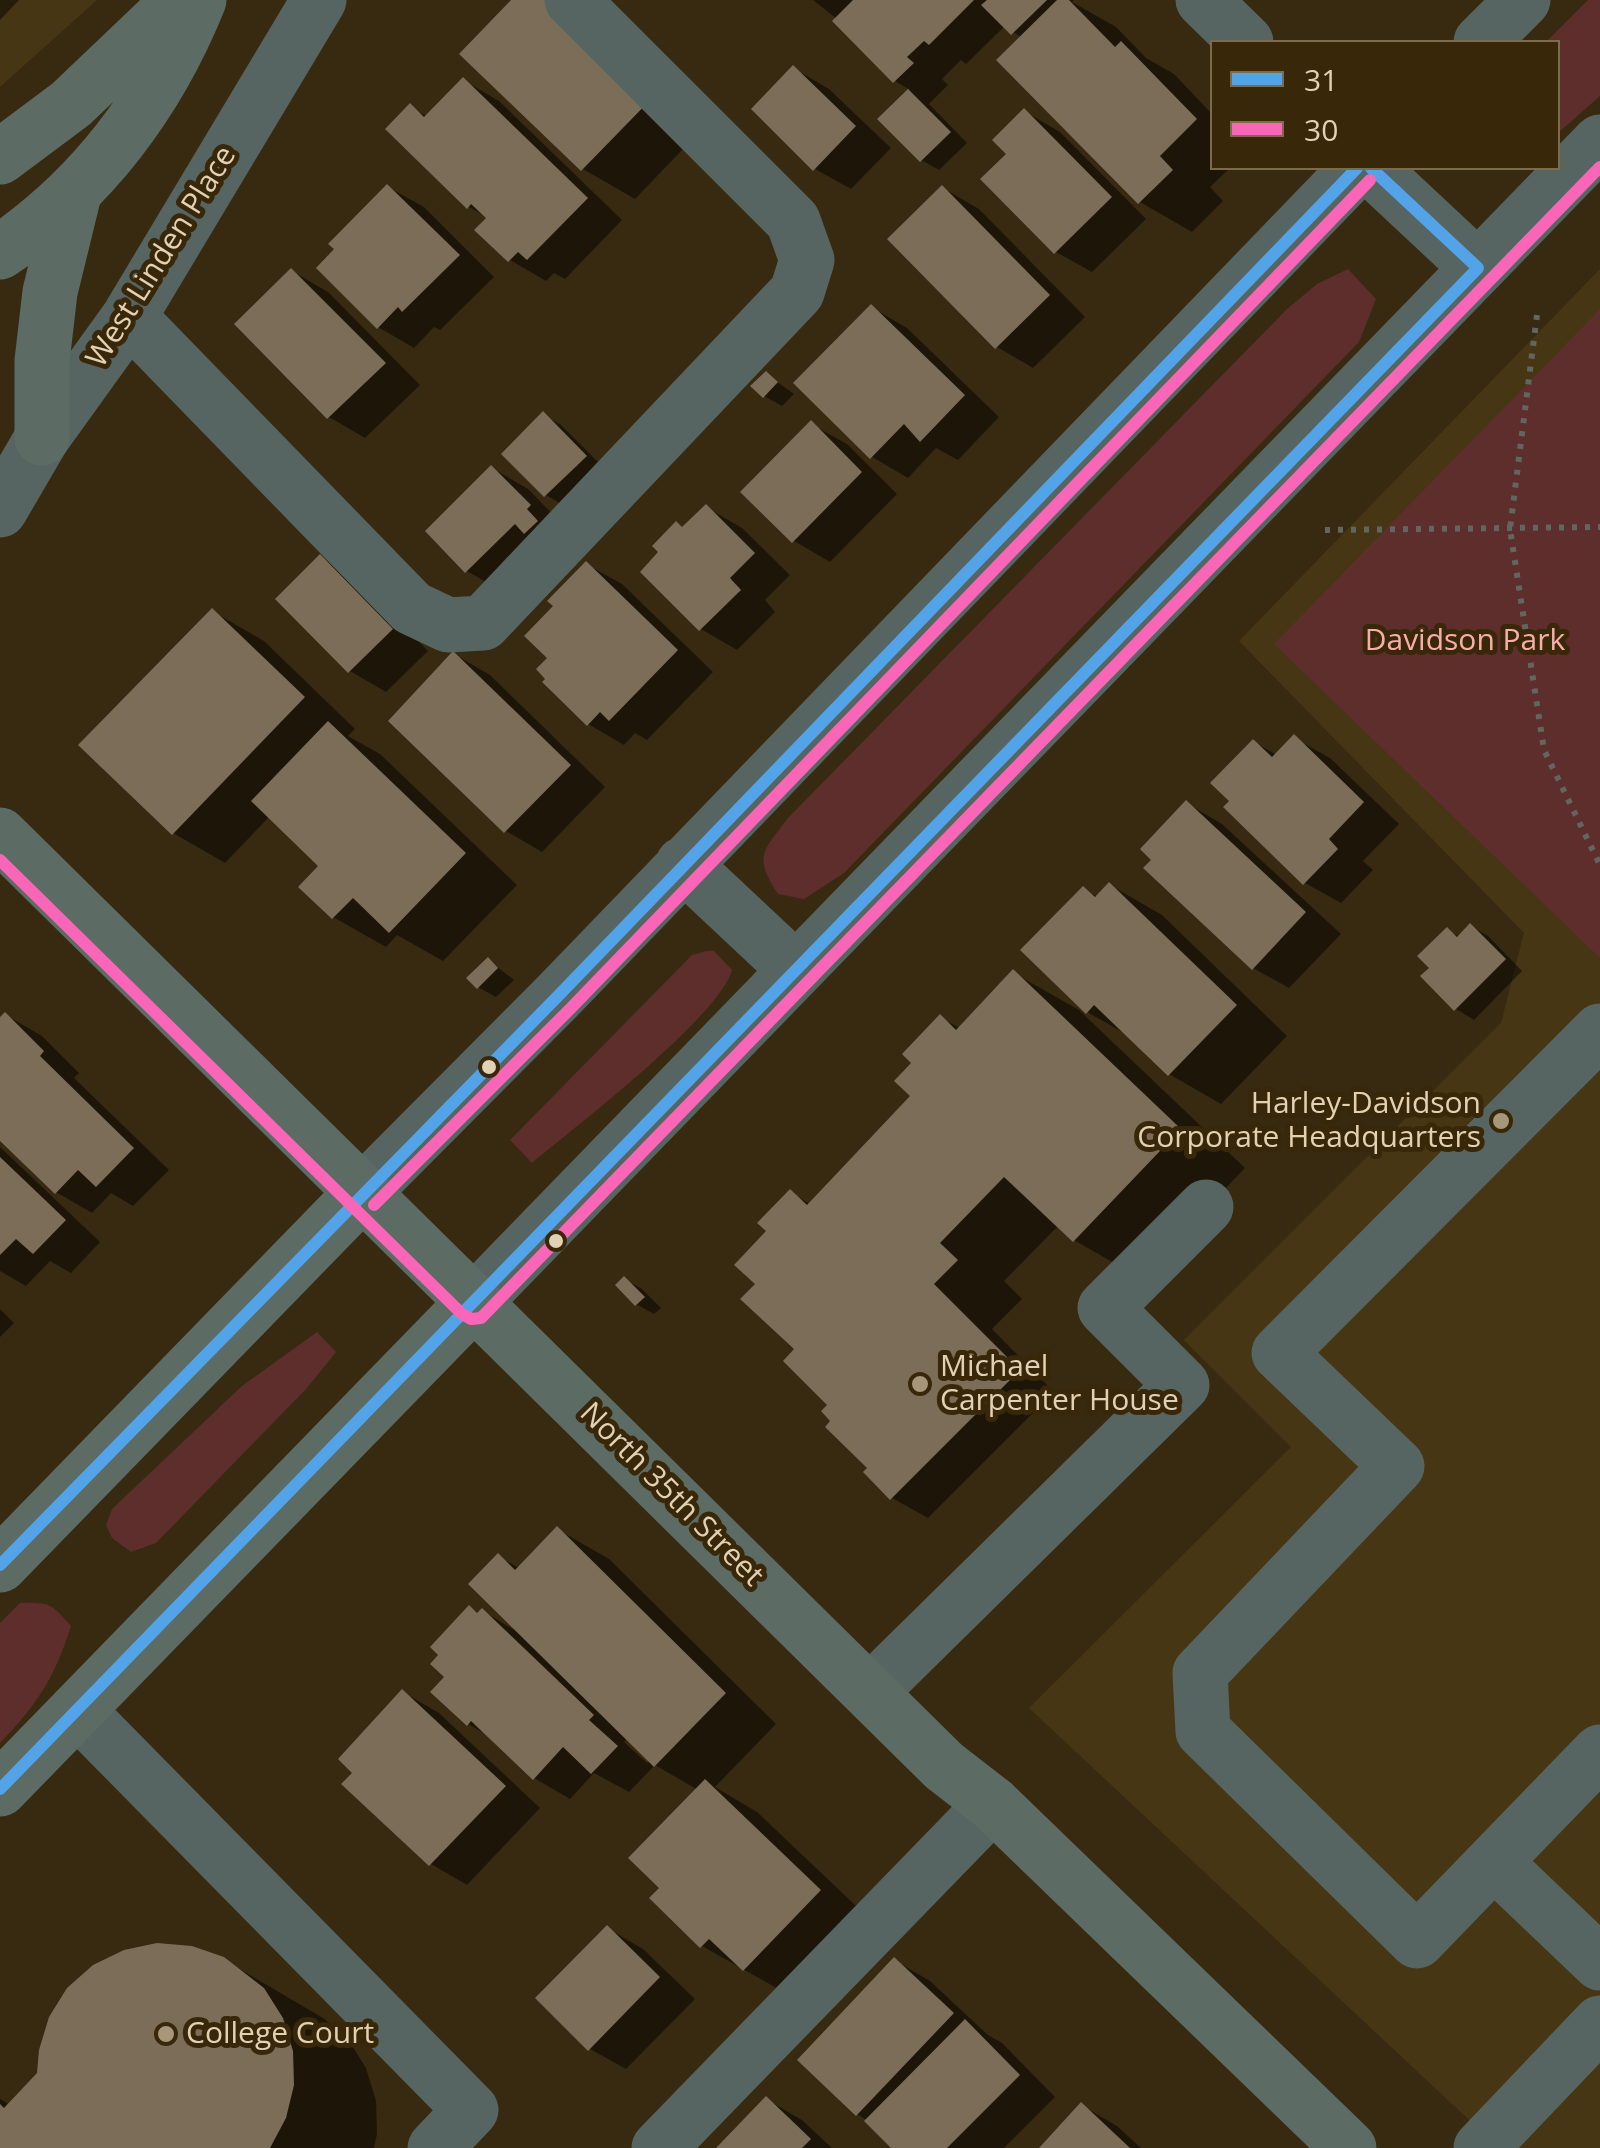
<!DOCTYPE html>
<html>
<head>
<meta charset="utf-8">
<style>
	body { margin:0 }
	#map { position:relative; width:1600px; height:2148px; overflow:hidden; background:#372a10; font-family:"Open Sans",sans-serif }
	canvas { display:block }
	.legend { position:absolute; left:1210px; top:40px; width:350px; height:130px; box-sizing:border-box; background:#382809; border:2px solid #7c6c4e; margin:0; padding:12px 18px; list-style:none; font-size:30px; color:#e2d1b5 }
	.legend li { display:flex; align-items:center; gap:20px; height:50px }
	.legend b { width:50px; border:2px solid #7c6c4e }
</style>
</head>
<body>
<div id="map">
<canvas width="1600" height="2148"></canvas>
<ul class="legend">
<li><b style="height:12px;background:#53a3e8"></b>31</li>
<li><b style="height:12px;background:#fa66b7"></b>30</li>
</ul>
</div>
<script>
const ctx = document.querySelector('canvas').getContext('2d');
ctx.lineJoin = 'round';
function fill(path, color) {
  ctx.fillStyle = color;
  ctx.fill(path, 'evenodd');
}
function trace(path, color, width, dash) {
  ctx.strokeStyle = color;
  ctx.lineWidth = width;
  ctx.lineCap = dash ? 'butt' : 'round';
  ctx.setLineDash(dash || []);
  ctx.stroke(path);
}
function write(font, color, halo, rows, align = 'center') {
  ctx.font = font + ' "Open Sans",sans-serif';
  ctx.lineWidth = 10;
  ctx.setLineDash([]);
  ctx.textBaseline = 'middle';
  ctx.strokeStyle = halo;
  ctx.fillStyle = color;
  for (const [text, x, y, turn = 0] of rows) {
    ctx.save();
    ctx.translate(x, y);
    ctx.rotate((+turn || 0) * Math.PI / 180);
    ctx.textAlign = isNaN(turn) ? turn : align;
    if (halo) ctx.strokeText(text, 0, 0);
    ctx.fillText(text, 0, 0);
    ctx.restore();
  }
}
fill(new Path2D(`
	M0 0H97L0 87Z
	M1600 269V2148H1499L1029 1708 1291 1447 1184 1340 1501 1023 1524 933 1239 641Z`), '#473614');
fill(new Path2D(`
	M1588 0H1600V96L1558 133V42H1546Z
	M1348 269 1376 299 1359 342 844 873 804 899 778 894C753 856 763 851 788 818L1287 309 1317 284Z
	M1600 309V958L1274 644Z
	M706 951H714L732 970C721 1015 573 1129 532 1163L510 1140 692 955Z
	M317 1332 336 1352 307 1388 156 1543 131 1552 112 1538 106 1525 112 1509 242 1386Z
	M20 1603C50 1602 52 1604 71 1626 55 1677 37 1705 0 1743V1623Z`), '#5d2e2b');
fill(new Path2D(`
	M0 0H19L0 20Z
	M515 0 707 124 635 199 583 169 463 54Z
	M813 0H1074L1072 2 1116 27 1146 58 1174 74 1212 114V168H1230L1210 187 1223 201 1192 232 1140 202 1022 38 1005 26 966 64 961 60 942 79 948 85 929 104 967 143 939 170 921 160 881 119 910 90 895 81 837 19Z
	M793 68 829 89 891 148 851 189 815 169Z
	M463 80 499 101 622 220 565 279 554 273 546 281 510 260 489 218 469 207 410 107 428 117Z
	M1024 111 1060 132 1146 219 1092 272 1056 252Z
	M388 187 424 207 494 277 440 330 434 327 414 348 378 327Z
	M943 188 979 209 1085 317 1033 368 997 347Z
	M292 271 328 292 420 385 365 438 329 417 238 324Z
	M871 307 907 328 999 417 958 460 936 448 908 478 872 457Z
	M766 374 794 394 782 406 764 396Z
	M544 415 561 425 603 467 563 505 546 495Z
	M811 424 847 444 897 494 830 562 794 541Z
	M492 468 528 489 565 527 503 592 467 571Z
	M706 507 742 528 790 575 765 600 775 612 737 650 701 629 643 572Z
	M320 557 356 578 428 651 386 692 350 671Z
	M586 564 622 584 713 672 647 740 635 733 624 745 588 724 550 658Z
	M212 611 264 641 355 729 348 736 380 754 517 885 443 961 397 935 386 947 333 917 322 866 270 816 225 863 173 833Z
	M454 654 490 675 605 787 542 852 506 831 391 720Z
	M1294 738 1330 758 1399 824 1363 861 1373 870 1341 903 1305 883 1254 742 1277 755Z
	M1186 803 1222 824 1341 934 1289 988 1253 968Z
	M1110 885 1162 915 1287 1036 1221 1104 1169 1074 1131 1037 1087 1012 1083 889 1098 897Z
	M1471 926 1488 936 1522 971 1474 1020 1456 1009 1424 976 1432 967 1447 930 1460 937Z
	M488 960 514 980 496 997 478 987Z
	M1014 973 1079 1010 1245 1168 1140 1278 1074 1240 1059 1225 1004 1281 1022 1299 992 1329 1054 1392 928 1518 892 1498 834 1421 831 1405 758 1284 770 1231 790 1192 810 1204 914 1096 915 1063 940 1017 961 1029Z
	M6 1015 42 1036 79 1073 74 1078 169 1170 133 1206 111 1193 92 1213 56 1192 0 1137V1021Z
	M0 1147 100 1242 71 1273 50 1261 26 1286 0 1271Z
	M624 1279 642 1289 661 1308 654 1314 636 1304Z
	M0 1309 14 1323 0 1337Z
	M557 1529 609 1559 776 1724 715 1787 757 1812 872 1921 796 1999 702 1946 662 1888 698 1790 655 1765 629 1792 594 1773 570 1799 534 1778 491 1737 468 1724 448 1677 470 1608 480 1614 483 1611 516 1631 498 1556 519 1568ZM628 1738 650 1760 647 1763 624 1742Z
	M403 1692 439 1713 540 1808 467 1885 431 1864 345 1784 355 1773Z
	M607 1928 643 1949 695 1999 626 2069 590 2049Z
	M894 1960 930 1981 988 2035 1002 2043 1055 2097 1004 2148H894L868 2121 857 2114Z
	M238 1968 323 2018 348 2039 366 2068 376 2101 377 2134 374 2148H0V2099L10 2105Z
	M766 2099 802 2120 832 2148H720Z
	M1081 2105 1117 2126 1141 2148H1042Z`), '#0007');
fill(new Path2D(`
	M511 0H561L657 93 581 171 459 54Z
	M853 0H974L929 45 924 41 907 57 914 63 893 83 832 21Z
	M987 0H1047L1011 35 981 5Z
	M1057 0H1069L1115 47 1121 41 1197 119 1160 156 1173 170 1138 204 996 60Z
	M793 65 856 126 813 171 751 109Z
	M463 77 588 198 527 260 518 252 508 262 474 230 486 218 471 204 467 209 385 129 410 103 424 117Z
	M908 89 951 132 920 162 877 119Z
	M1024 108 1112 197 1054 254 980 179 1006 154 992 140Z
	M387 184 460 255 402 312 398 307 377 329 316 268 334 249 328 244Z
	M942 185 1050 295 995 349 887 239Z
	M291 268 386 363 327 419 234 324Z
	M871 304 965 395 920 442 904 424 870 459 793 383Z
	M766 371 778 382 763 398 750 386Z
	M543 411 587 456 544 497 501 454Z
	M811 420 862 472 792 543 740 492Z
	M491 465 531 505 527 509 538 521 524 534 515 524 465 573 425 531Z
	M706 504 755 553 730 578 741 590 699 631 640 572 658 552 652 546 676 521 682 527Z
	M320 554 393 629 348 673 275 599Z
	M586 561 678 650 609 721 600 712 587 726 542 682 545 679 536 669 547 658 524 636 553 606 547 601Z
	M212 608 305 697 172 835 78 745Z
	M453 651 571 765 504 833 388 721Z
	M328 721 466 853 389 933 353 898 332 919 298 887 318 866 251 801Z
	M1294 734 1364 802 1329 839 1338 849 1303 885 1223 807 1229 801 1210 783 1253 739 1272 757Z
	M1186 800 1306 912 1252 970 1143 868 1151 860 1140 849Z
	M1109 882 1237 1005 1168 1076 1094 1005 1086 1014 1020 950 1083 886 1095 897Z
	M1470 923 1506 959 1454 1011 1420 976 1429 968 1417 956 1447 927 1457 937Z
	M488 957 498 968 477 989 466 978Z
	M1013 969 1181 1129 1073 1242 1004 1177 940 1243 958 1260 934 1284 1020 1370 890 1500 863 1472 867 1468 825 1427 830 1421 821 1411 827 1405 783 1361 794 1349 740 1299 755 1284 734 1265 766 1231 757 1223 790 1189 807 1205 910 1096 894 1081 911 1063 902 1054 940 1014 956 1030Z
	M5 1012 44 1051 40 1056 134 1148 96 1187 78 1170 55 1194 0 1141V1017Z
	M0 1157 66 1220 33 1254 16 1239 0 1255Z
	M624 1276 645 1297 635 1306 615 1285Z
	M557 1526 726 1693 654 1767 468 1584 498 1553 515 1570Z
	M469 1605 477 1613 482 1608 594 1715 589 1720 618 1746 591 1774 563 1747 533 1780 471 1721 467 1726 430 1692 444 1677 430 1664 438 1655 430 1647Z
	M402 1689 506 1786 429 1866 341 1784 352 1773 338 1759Z
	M705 1779 821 1890 743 1971 709 1939 700 1948 649 1898 659 1888 628 1858Z
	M607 1925 660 1977 588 2051 535 1998Z
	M157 1943 192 1946 224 1957 264 1988 283 2018 293 2051 294 2085 286 2118 270 2148H0V2104L4 2108 37 2073 39 2050 49 2017 67 1988 93 1965 124 1950Z
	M894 1957 954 2013 856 2116 797 2060Z
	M965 2019 1020 2075 947 2148H891L864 2121Z
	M766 2096 811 2139 802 2148H716Z
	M1081 2102 1130 2148H1039Z`), '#7c6d59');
trace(new Path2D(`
	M1537 315 1510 529 1544 750 1600 865
	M1325 530 1600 527`), '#62665e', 6, [5, 8]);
trace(new Path2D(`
	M1203 0 1246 42
	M1481 42 1523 0
	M1371 168 1478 268
	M129 317 412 608 448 625 483 623 797 292 807 260 793 221 572 0
	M0 510 42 438 129 317 319 0
	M683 864 796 970
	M1600 1031 1279 1353 1397 1466 1200 1673 1203 1731 1417 1941 1600 1752
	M362 1193 558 996 1357 168
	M474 1302 1600 142
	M870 1692 1182 1385 1105 1308 1206 1207
	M77 1710 471 2110 435 2148
	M1494 1862 1600 1963
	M659 2148 993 1804
	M1481 2148 1600 2023`), '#576562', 55);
trace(new Path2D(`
	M0 157 71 104 180 0
	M0 252C92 190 158 102 199 0
	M42 438V361L50 292 74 194
	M0 835 944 1766 993 1804 1349 2148
	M0 1565 362 1193
	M0 1789 474 1302`), '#5c6b64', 55);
trace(new Path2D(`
	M0 1565 558 996 1357 168
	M0 1789 1478 268 1371 168`), '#53a3e8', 12);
trace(new Path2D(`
	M0 860 462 1314 471 1319 481 1318 1600 167
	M374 1205 571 1008 1370 180`), '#fa66b7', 12);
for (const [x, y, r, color] of [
	[489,1067,9,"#e2d1b5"],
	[1501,1121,10,"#a6977b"],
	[556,1241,9,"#e2d1b5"],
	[920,1384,10,"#a6977b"],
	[166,2034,10,"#a6977b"]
]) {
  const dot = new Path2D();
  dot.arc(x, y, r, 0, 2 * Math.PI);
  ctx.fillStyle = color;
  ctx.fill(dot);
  trace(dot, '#382809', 4);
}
write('30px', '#e2d1b5', '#382809', [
	["West Linden Place",162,257,-58],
	["North 35th Street",671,1495,45]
]);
write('30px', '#f9adab', '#382809', [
	["Davidson Park",1465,641]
]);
write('30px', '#e2d1b5', '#382809', [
	["Harley-Davidson",1481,1104,"right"],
	["Corporate Headquarters",1481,1138,"right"],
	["Michael",940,1367],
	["Carpenter House",940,1401],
	["College Court",186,2034]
], 'left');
</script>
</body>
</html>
